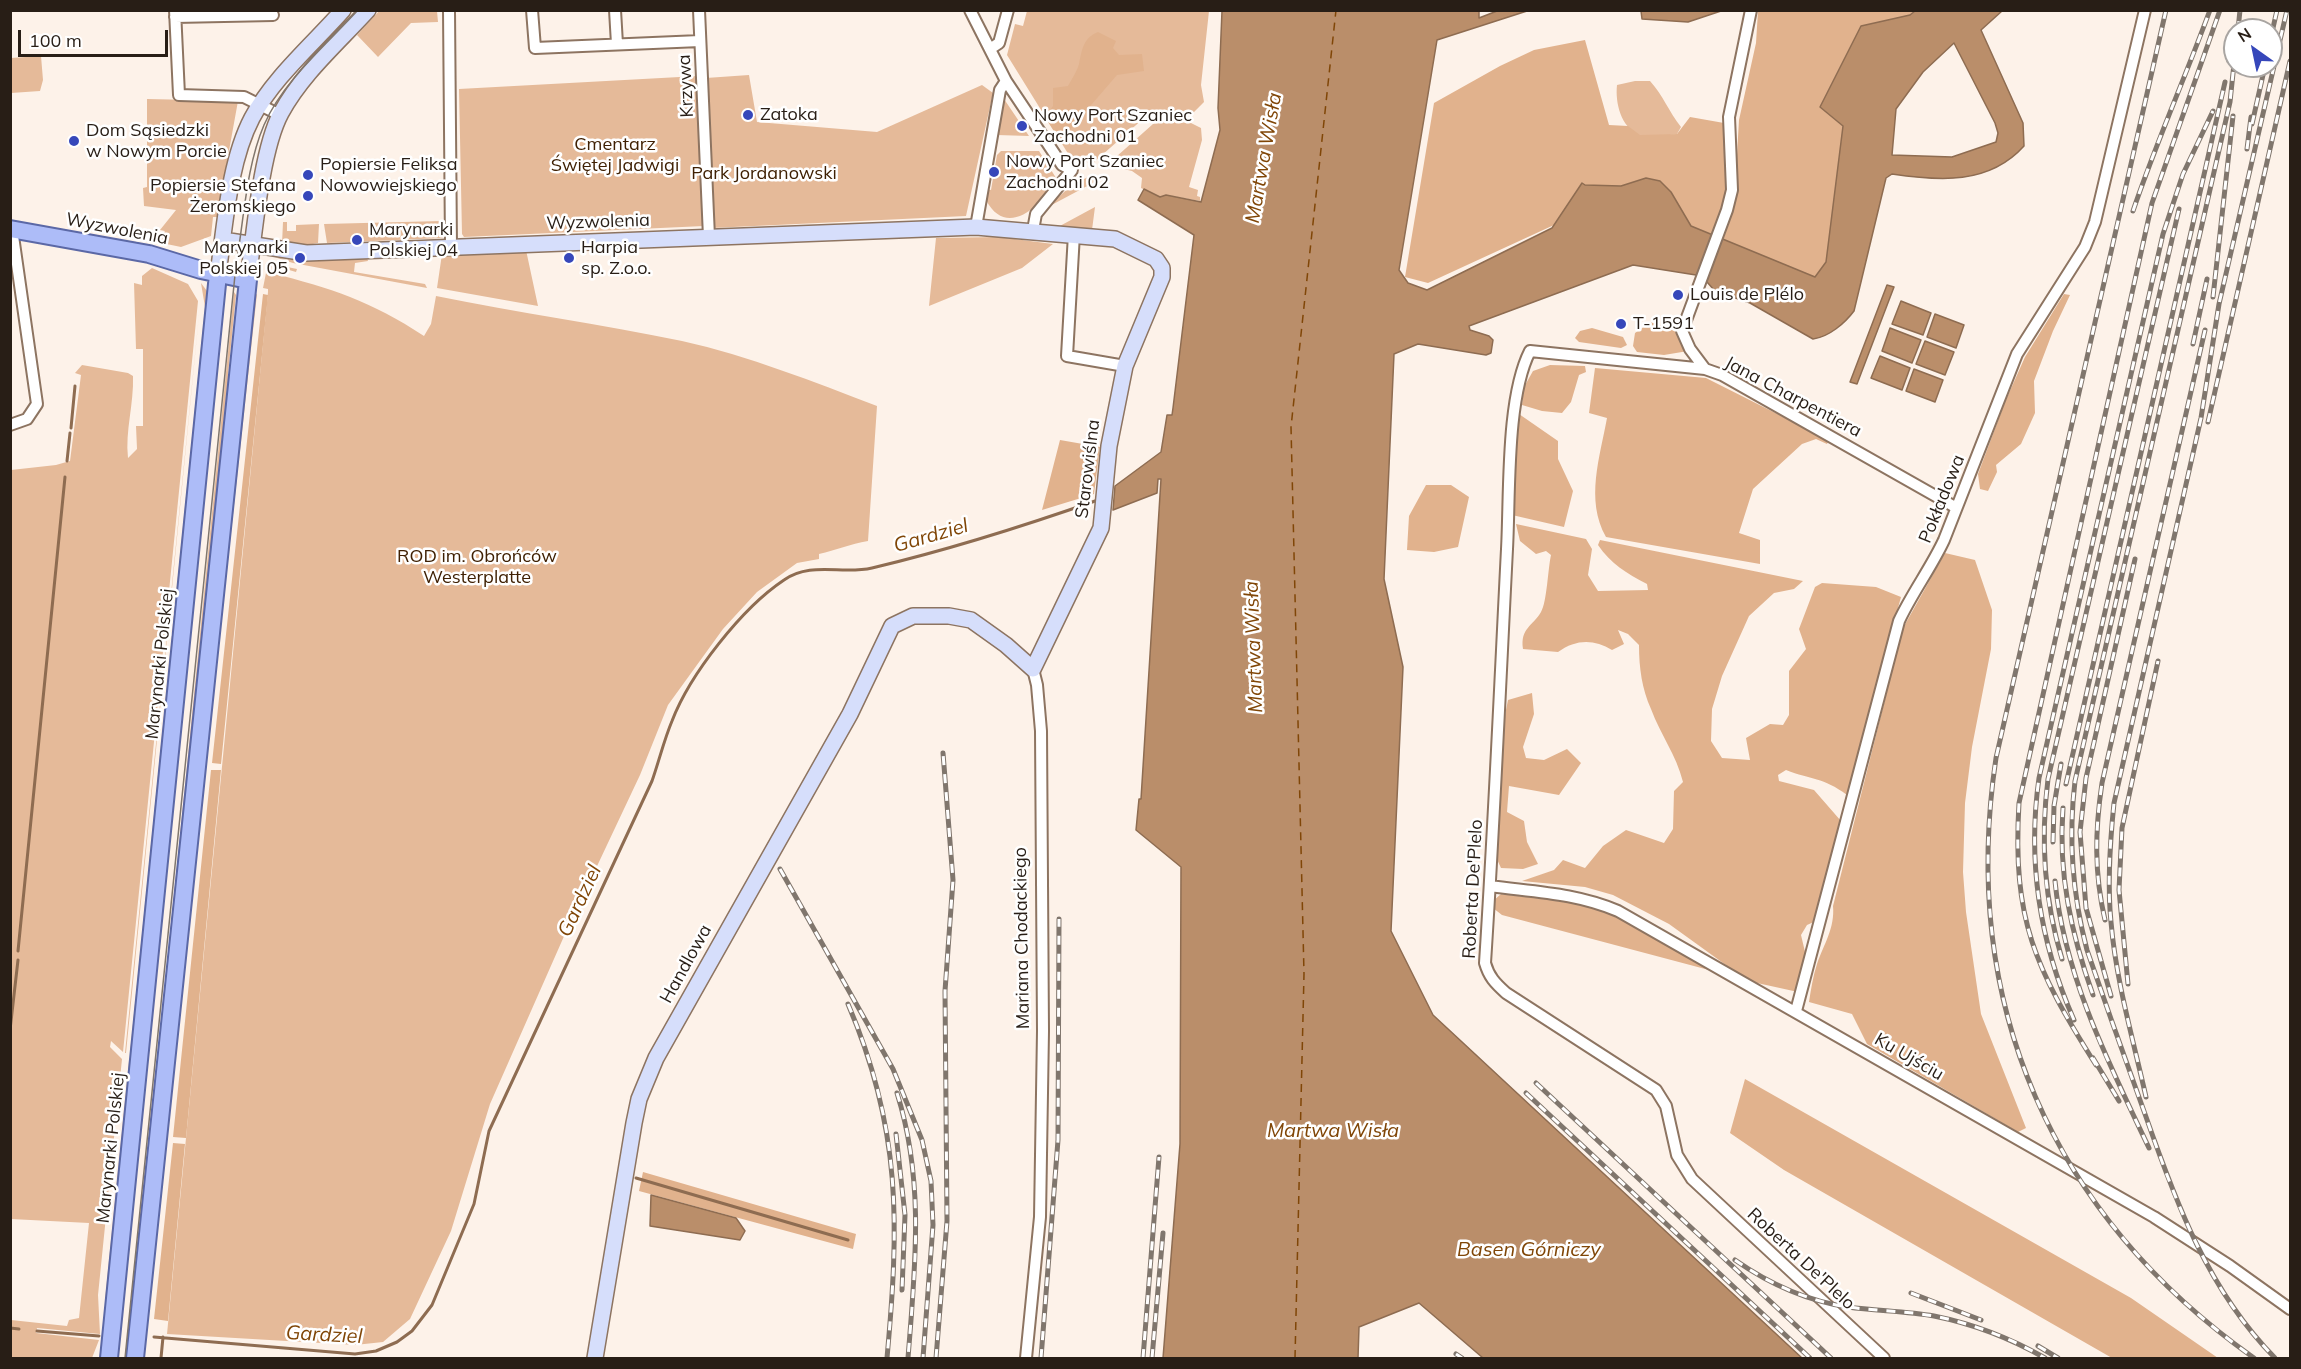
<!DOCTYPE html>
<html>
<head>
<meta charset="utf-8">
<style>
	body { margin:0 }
	#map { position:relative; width:2301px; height:1369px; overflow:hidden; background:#fdf2e9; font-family:Mulish,sans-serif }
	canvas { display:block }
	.frame { position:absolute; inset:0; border:12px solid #281e16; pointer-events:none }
	.north { position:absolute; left:2223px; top:18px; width:60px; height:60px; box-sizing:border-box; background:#fff; border:2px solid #a9a5a2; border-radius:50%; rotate:327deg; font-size:16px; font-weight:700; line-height:24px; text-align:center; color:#281e16 }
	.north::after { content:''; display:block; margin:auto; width:21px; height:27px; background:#3647ba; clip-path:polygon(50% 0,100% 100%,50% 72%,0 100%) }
	.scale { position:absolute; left:18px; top:30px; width:150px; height:27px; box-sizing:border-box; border:3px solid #281e16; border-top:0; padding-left:8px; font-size:18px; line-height:21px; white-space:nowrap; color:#281e16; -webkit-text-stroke:4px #fff; paint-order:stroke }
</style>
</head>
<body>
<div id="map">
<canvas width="2301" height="1369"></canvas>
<div class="frame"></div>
<div class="north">N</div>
<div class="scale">100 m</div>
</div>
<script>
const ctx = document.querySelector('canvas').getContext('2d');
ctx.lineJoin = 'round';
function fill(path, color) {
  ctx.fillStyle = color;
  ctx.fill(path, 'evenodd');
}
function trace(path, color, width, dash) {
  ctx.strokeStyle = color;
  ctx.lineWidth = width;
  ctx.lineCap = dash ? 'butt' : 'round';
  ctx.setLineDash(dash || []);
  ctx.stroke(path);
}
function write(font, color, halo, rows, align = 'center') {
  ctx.font = font + ' Mulish,sans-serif';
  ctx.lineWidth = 5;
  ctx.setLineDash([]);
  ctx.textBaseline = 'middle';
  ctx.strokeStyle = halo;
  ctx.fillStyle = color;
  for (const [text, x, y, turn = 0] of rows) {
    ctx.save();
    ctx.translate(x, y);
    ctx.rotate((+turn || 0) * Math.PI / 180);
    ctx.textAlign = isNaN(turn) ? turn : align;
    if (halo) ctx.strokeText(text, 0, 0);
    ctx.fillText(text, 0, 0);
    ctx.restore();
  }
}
fill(new Path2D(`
	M380 10 437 11 438 22 411 23 378 57 357 35Z
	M1027 11H1209L1201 85 1204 102 1193 113 1154 112 1144 118 1093 163 1072 160 1007 55 1015 24 1023 26Z
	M41 56 43 80 40 91 11 93V58Z
	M749 75 757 122 877 132 982 85 993 93 966 216 712 228 706 78Z
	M698 76 704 226 464 237 462 234 459 89Z
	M1635 81H1650C1663 95 1669 112 1681 127L1677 134C1666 135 1649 139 1639 135 1621 127 1615 103 1617 85Z
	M147 99 238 101 217 217H213L211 236 181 247 157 242 165 231 160 230 176 210 144 206 143 188 147 187Z
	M1004 99 1029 136 997 135Z
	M1165 121 1191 123 1201 128 1202 140 1189 187 1198 190 1197 196 1200 197V201L1166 195 1160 197 1141 188 1142 178 1132 171 1107 165 1153 124Z
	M1001 151H1039L1058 181C1042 204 1007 240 986 200V189L991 190 997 155Z
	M1090 176 1104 177 1046 208 1072 185Z
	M1095 207 1092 230 1058 227Z
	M442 221 446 223V235L442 238 327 243 324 224Z
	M283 222H287V231H296V225L319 224 318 243 302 246 282 244Z
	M999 237 1053 244 1022 268 929 306 936 238Z
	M526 250 538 306 437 288 442 254Z
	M274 257 299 261 367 258 368 261 355 263 354 272 425 284 427 288 293 263Z
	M268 263 297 269 296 272 272 265 271 273C331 288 371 301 424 336L431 324 436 296C518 313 601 324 682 341 749 356 814 382 877 406L868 541C850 544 836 550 819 554V559L797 563 757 592 723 629 668 705 640 775 565 934 490 1104 451 1231 410 1319 383 1342 355 1345 167 1334 268 292V289L263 288Z
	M152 268 188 284 198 301 123 1052 111 1041 110 1047 122 1059 98 1295 100 1334 37 1328 36 1333 99 1340 92 1358H11V1320L67 1326 69 1320 79 1318 89 1223 11 1219V470L56 465 70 461 81 375 75 373 82 365 128 373 133 376C134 404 125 431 128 458L137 449 136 426H143V349H136L134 283 142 285V276Z
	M201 283 210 295 132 1052 130 1053 205 307Z
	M234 292 236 295 228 375 229 414 128 1358Z
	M257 294 206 763 204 761 254 296Z
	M200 305 126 1053H125Z
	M129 1061 132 1062 104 1358H99L105 1331V1300Z
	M167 1143 144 1358H140L164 1144Z`), '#e5ba99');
fill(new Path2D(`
	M1758 11H1915L1910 15 1861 26 1820 107 1843 126 1826 262 1815 277 1720 238 1735 189 1739 120 1756 43Z
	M1098 32 1116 41 1113 48 1119 55 1142 54 1144 71 1117 75 1060 141 1045 117 1053 106V88L1068 86C1072 79 1077 71 1079 64 1082 50 1083 38 1098 32Z
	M1585 40 1609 125 1628 126 1640 135 1677 134 1690 117 1724 123 1726 197 1712 235 1690 226 1671 192 1646 178 1621 186 1585 185 1554 225 1428 283 1405 277 1434 103 1500 66 1534 50Z
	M263 294 268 295 221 764 212 763Z
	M2064 294 2070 295 2053 331 2034 381 2035 413 2021 444 1996 465 1997 472 1988 491 1980 489 1978 474 2005 402 2025 357Z
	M1651 322 1675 330 1688 351 1664 355 1637 352 1633 346 1635 333Z
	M1592 328 1623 337 1627 345 1621 348 1579 342 1575 338 1580 331Z
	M1550 365 1585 366 1586 372 1579 375 1571 402 1562 413 1542 411 1522 405 1524 387 1533 371Z
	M1595 368 1706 378 1829 440 1827 444 1816 439 1802 444 1753 489 1739 533 1760 540V564L1606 537C1585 500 1600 457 1607 418L1589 413Z
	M1519 414 1558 441V459L1573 491 1564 527 1512 515Z
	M1060 440 1100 447 1094 494 1042 510Z
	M1426 485H1451L1469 497 1458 547 1434 552 1407 550 1409 516Z
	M1516 524 1586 539 1592 549 1588 575 1598 591 1648 590 1647 584C1626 573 1611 564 1598 545L1600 540 1803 581 1794 589 1774 593 1749 616 1722 676 1712 709 1711 741 1722 758 1750 760 1746 738 1770 724 1783 725 1789 715V671L1806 649 1799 629 1815 587 1822 583 1876 587 1901 597 1847 795C1823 777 1811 780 1786 770L1778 775 1779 781 1814 790 1841 821 1816 921 1807 925 1801 935 1806 956 1798 992 1748 981 1669 924 1613 895 1585 887 1522 881 1554 870 1563 860 1585 868 1603 846 1626 830 1664 843 1673 829 1674 791 1683 782C1676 754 1661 736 1651 709 1642 689 1639 668 1639 645L1628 634 1618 630 1624 644 1612 650C1594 639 1576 639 1558 652L1523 649C1520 628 1533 626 1541 612 1547 602 1548 568 1551 555L1546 551 1536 554 1520 541Z
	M1945 553 1975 560 1992 610 1991 649 1972 747 1965 803 1963 872 1966 912 1981 1014 2026 1128 2018 1132 1867 1044 1852 1014 1809 1002C1811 989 1813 976 1817 964 1824 944 1835 928 1833 906L1903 628Z
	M1532 693 1534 714 1523 747 1526 758 1544 760 1567 749 1581 763 1559 795 1509 786 1507 812 1524 821 1527 842 1538 864 1523 869 1501 868 1494 853 1504 720 1508 700Z
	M211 770H221L186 1138 173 1137Z
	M1501 894 1589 904 1613 912 1724 974 1502 915 1493 908V901Z
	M1745 1079 2131 1298 2218 1358H2112L1784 1170 1730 1133Z
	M173 1143 185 1144 168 1321 154 1319Z
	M643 1172 856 1234 853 1249 639 1191Z`), '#e1b28d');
const water = new Path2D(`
	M1479 10V18L1497 11H1527L1437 40 1399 270 1408 283 1427 290 1552 228 1582 183 1585 185 1621 186 1646 178 1660 181 1671 192 1691 226 1815 277 1826 262 1843 126 1820 107 1861 26 1910 15 1915 11H2002L1981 30 2023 123 2024 146C1989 185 1939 181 1892 174L1886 178 1854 311C1845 323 1829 337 1813 339L1750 303 1715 291 1698 272 1696 275 1633 265 1469 326 1470 330 1489 336 1493 340 1491 353 1486 355 1418 344 1394 354 1384 579 1403 667 1391 931 1433 1015 1802 1358H1483L1419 1303 1359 1327 1358 1358H1163L1180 1144 1181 867 1136 830 1139 799H1141L1161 479H1158L1157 493 1113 510 1115 486 1161 452 1167 415H1172L1173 408 1194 235 1138 200 1144 189 1160 197 1166 195 1201 202 1220 130 1218 108 1222 11ZM1954 43 1995 123 1998 133 1996 142 1952 157 1892 155 1896 109 1923 72Z
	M1641 11V10L1721 11 1688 22 1642 19Z
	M1887 285 1894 287 1857 384 1850 382Z
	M1901 301 1931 313 1923 335 1892 324Z
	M1935 314 1964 325 1956 348 1927 337Z
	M1890 328 1921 340 1912 363 1882 351Z
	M1925 341 1954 352 1945 375 1916 364Z
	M1880 356 1910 368 1902 390 1871 378Z
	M1914 369 1943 380 1935 402 1906 391Z
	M651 1195 736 1218 745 1231 740 1240 650 1226Z`);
fill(water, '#ba8e6a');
trace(water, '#8e6c51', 1.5);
trace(new Path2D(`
	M71 428 75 386
	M67 461 70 433
	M18 951 65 477
	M10 1030 18 960
	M636 1178 848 1240
	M10 1328 19 1329
	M37 1331 99 1336
	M154 1337 355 1354 376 1351 397 1342 412 1331 432 1305 474 1204 489 1131 652 781C659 761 664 740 672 721 690 674 742 608 784 580 811 561 842 575 872 568 948 550 1024 526 1098 500
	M161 1358 163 1337`), '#8e6c51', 3);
trace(new Path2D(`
	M1295 1358 1304 974 1291 427 1336 10`), '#804607', 1.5, [8, 6]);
const street = new Path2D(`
	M175 10 179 95 244 97 280 115
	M449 10 451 247
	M532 10 535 48 700 41
	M615 10 617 44
	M699 10 709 237
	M970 10 1006 81 1062 165 1072 170 1036 214 1033 230
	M175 17 273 15
	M990 49 999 43 1008 10
	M976 227 1000 90 1006 81
	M1074 234 1067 356 1125 366
	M1705 369 1690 349 1682 331 1727 210 1732 190 1729 117 1751 10
	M10 425 27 419 37 404 12 229
	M1490 886C1534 892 1576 893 1618 911L2154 1217 2230 1266 2290 1309
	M1796 1011 1899 621C1912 593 1931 568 1944 540L2017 354 2085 247 2095 222 2145 10
	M1026 1358 1040 1217 1043 1031 1041 731 1037 685 1033 669
	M1884 1358 1692 1179 1677 1155 1666 1106 1656 1090 1506 993C1495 983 1489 977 1485 963 1494 825 1500 687 1507 549 1510 494 1506 398 1530 351L1705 369 1722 375 1955 507`);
const secondary = new Path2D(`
	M223 240 306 253 976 227 1115 239 1156 259 1162 268V277L1125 366 1109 446 1101 528 1033 669 1006 645 971 620 949 616H913L892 626 850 714 656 1058 639 1099 634 1123 595 1358
	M218 274C225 225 229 162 252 118 273 78 313 44 343 10
	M248 280C254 236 261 150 281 113 302 74 338 43 368 10`);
const primary = new Path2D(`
	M10 229 149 254 201 270 248 280 135 1358
	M109 1358 218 274`);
trace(street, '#8d7461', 14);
trace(secondary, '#8d7461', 18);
trace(primary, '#5b68a6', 20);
trace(street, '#fff', 10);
trace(secondary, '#d6defb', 15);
trace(primary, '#adbcf8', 16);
trace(new Path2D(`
	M125 1358 236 265C244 220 246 167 264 125 283 81 326 45 358 10`), '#80766d', 1.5);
const rail = new Path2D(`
	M2166 10 1996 758C1959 1004 2052 1215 2254 1358
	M2238 30 2240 10
	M2271 37 2277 10
	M2235 54 2230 102 2075 781C2068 840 2072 893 2087 950 2106 1005 2125 1059 2145 1114 2176 1203 2208 1290 2275 1358
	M2229 61 2235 36
	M2252 124 2265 66
	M2247 149 2251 117
	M2133 211C2156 143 2185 78 2210 10
	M2213 297 2233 116
	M2193 344 2207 279
	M2208 422 2290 61
	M2066 784 2225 82
	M2063 808C2058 874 2071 933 2093 995
	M2053 842 2054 806 2061 764
	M780 869 893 1069 922 1140 931 1181 933 1225 923 1358
	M2055 881C2064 975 2109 1064 2149 1148
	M2105 920C2094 873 2095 830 2102 783L2205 330
	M2062 959C2044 899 2040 842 2048 779L2179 209
	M2128 984 2119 890 2122 828 2158 661
	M2111 996 2086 908 2080 832 2086 778 2135 559
	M848 1004C902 1130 899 1226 887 1358
	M2074 1020C2040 943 2027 862 2039 778L2163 234 2183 174 2213 111
	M2093 1058 2119 1101
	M2096 1065C2035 968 2012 920 2019 803L2152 203 2220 10
	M1536 1083 1831 1358
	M897 1093C925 1182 915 1268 908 1358
	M1526 1093 1810 1358
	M2146 1097C2133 1039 2116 981 2111 922 2107 883 2110 842 2114 803L2201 418 2219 304 2287 10
	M896 1134 905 1215 902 1290
	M1735 1260C1768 1283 1807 1301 1848 1307 1877 1311 1906 1311 1934 1316 1974 1324 2010 1338 2045 1358
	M1911 1293 1981 1320
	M2038 1346 2058 1358
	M1456 1354 1462 1358
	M936 1358 947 1221 945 991 953 880 943 753
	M1041 1358 1058 1140 1059 919
	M1143 1358 1159 1157
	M1152 1358 1163 1233`);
trace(rail, '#80766d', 5);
trace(rail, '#fff', 3, [9]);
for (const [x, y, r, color] of [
	[748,115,6,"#3647ba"],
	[1022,126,6,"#3647ba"],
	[74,141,6,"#3647ba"],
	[994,172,6,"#3647ba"],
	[308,175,6,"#3647ba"],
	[308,196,6,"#3647ba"],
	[357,240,6,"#3647ba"],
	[300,258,6,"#3647ba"],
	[569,258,6,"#3647ba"],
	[1678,295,6,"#3647ba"],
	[1621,324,6,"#3647ba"]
]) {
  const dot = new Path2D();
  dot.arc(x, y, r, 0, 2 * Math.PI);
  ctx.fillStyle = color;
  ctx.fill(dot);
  trace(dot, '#fff', 2);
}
write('18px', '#281e16', '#fff', [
	["Krzywa",686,86,-93],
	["Wyzwolenia",598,222,-2],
	["Wyzwolenia",117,229,11],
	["Jana Charpentiera",1793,397,28],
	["Starowiślna",1088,469,-83],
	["Pokładowa",1942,499,-68],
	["Marynarki Polskiej",160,664,-84],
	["Roberta De'Plelo",1473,889,-87],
	["Mariana Chodackiego",1022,938,-91],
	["Handlowa",686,964,-61],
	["Ku Ujściu",1909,1057,30],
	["Marynarki Polskiej",111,1148,-84],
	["Roberta De'Plelo",1801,1259,43]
]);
write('18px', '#281e16', '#fff', [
	["Zatoka",760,115],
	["Nowy Port Szaniec",1034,116],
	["Zachodni 01",1034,137],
	["Dom Sąsiedzki",86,131],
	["w Nowym Porcie",86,152],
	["Nowy Port Szaniec",1006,162],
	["Zachodni 02",1006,183],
	["Popiersie Feliksa",320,165],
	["Nowowiejskiego",320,186],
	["Popiersie Stefana",296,186,"right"],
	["Żeromskiego",296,207,"right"],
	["Marynarki",369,230],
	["Polskiej 04",369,251],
	["Marynarki",288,248,"right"],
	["Polskiej 05",288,269,"right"],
	["Harpia",581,248],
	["sp. Z.o.o.",581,269],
	["Louis de Plélo",1690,295],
	["T-1591",1633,324]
], 'left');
write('18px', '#3f2003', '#fff', [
	["Cmentarz",615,145],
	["Świętej Jadwigi",615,166],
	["Park Jordanowski",764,174],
	["ROD im. Obrońców",477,557],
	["Westerplatte",477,578]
]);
write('italic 20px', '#804607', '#fff', [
	["Martwa Wisła",1264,158,-80],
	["Gardziel",931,536,-16],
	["Martwa Wisła",1254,647,-92],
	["Gardziel",580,901,-65],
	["Martwa Wisła",1333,1131],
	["Basen Górniczy",1529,1250],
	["Gardziel",324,1335,3]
]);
</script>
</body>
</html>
